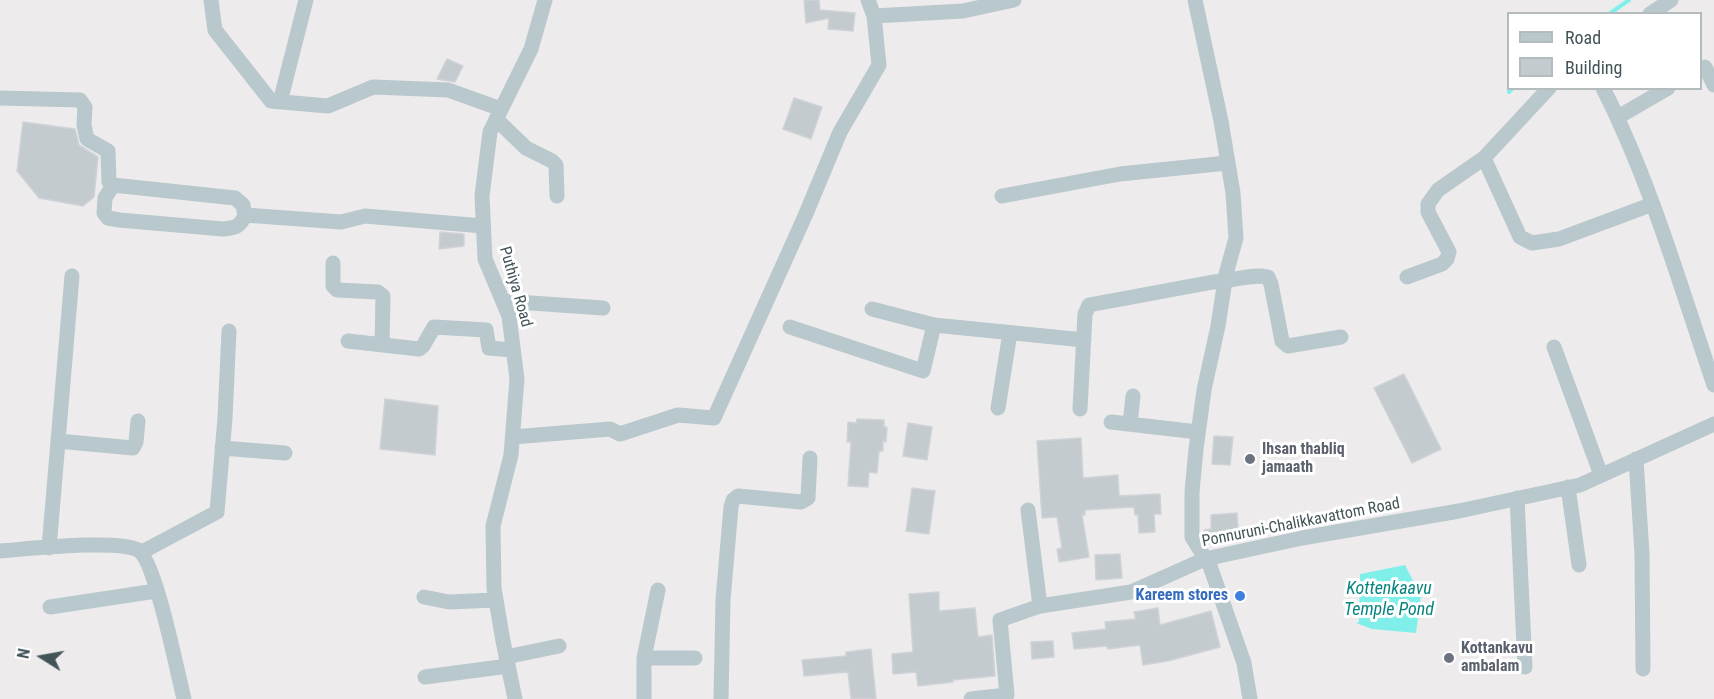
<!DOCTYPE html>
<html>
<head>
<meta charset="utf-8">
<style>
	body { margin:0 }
	#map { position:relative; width:1714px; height:699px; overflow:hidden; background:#eeebec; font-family:"Roboto Condensed",sans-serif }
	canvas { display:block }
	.legend { position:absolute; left:1507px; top:12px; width:195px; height:78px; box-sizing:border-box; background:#fff; border:2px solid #b4bbbd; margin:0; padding:8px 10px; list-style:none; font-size:18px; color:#435459 }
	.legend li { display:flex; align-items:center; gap:12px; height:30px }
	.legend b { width:30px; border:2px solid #b4bbbd }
	.north { position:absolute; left:12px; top:627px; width:60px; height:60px; -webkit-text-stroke:4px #fff; paint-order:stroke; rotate:281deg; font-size:16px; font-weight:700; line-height:24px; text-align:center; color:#435459 }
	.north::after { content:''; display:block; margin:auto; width:21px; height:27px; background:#435459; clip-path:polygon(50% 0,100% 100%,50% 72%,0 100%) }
</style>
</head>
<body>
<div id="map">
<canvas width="1714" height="699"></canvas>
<ul class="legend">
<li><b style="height:8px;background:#b8c8cc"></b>Road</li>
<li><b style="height:16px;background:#c4cbcf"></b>Building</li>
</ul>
<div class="north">N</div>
</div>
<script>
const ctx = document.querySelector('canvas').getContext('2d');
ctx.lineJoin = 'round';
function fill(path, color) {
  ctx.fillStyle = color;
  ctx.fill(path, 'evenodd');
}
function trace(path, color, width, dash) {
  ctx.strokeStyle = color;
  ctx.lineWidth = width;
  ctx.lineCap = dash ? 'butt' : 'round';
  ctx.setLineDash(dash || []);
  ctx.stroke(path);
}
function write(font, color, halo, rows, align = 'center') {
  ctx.font = font + ' "Roboto Condensed",sans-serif';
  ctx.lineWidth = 6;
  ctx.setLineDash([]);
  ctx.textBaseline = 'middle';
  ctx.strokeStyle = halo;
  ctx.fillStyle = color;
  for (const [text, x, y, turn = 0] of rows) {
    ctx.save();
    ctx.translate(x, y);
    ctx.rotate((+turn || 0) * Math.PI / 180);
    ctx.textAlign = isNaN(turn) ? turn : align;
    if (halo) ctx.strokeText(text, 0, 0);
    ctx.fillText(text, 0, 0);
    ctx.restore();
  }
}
fill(new Path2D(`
	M1405 565 1421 596 1416 633 1372 629 1356 623 1359 622 1360 574Z`), '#80efea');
trace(new Path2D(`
	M1609 14 1629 0
	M1509 92 1513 88`), '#80efea', 4);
const building = new Path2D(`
	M804 0H819L820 10 855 13 853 31 828 29 829 18 806 23Z
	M447 59 463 66 455 82 437 79Z
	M794 98 822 107 811 139 783 129Z
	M23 122 75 129 79 145 98 157 94 197 83 206 39 198 17 171Z
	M440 232 464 234V246L439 249Z
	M1404 374 1441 449 1412 463 1374 388Z
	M385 399 438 406 435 455 380 449Z
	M857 419 884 420V427H887L886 442 883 441V451H879L877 473 869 472 868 487 848 486 851 442H847L848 422 856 423Z
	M908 423 932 427 927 460 903 456Z
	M1214 436 1233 437 1230 465 1212 464Z
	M1081 438 1083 478 1118 475 1119 496 1160 494 1161 514H1154L1155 532 1139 533 1138 515H1135L1134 507 1085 510V515H1082L1089 557 1059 562 1057 549 1062 548 1057 517 1042 518 1037 441Z
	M912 488 935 491 929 534 906 531Z
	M1237 513 1239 542 1208 544 1205 539 1204 530 1211 529V515Z
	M1120 554 1122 578 1096 580 1095 555Z
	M939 592V611L975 608 978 637 992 635 995 676 953 680V682L918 686 916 672 893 674 892 654 913 652 909 594Z
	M1158 608 1160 625 1211 611 1220 647 1168 661 1143 665 1140 645 1108 649 1107 646 1074 649 1072 633 1106 629 1105 622 1136 619 1134 612Z
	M1053 641 1054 657 1032 659 1031 642Z
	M871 649 876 699H851L848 672 804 676 802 660 846 656V652Z`);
fill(building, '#c4cbcf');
trace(building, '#cfd3d8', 1.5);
trace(new Path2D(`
	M211 0 215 30 271 101 328 106 373 87 448 90 501 109
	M868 0 874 16 963 11 1014 0
	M1195 0 1221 121 1233 193 1236 238 1226 274 1218 326 1204 390 1196 449 1192 492V537L1210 566 1244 663 1250 699
	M1650 14 1671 0
	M1705 67 1714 85
	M1549 88 1484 158 1520 237 1532 243 1559 239 1653 204
	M1603 88C1651 183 1680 285 1714 385
	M0 98 80 100 85 107 84 125 87 139 108 151 109 182 113 185 235 198 243 205 245 215 341 222 365 216 483 226
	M280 102 306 0
	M1618 117 1668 88
	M496 119 526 148 552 161 556 165 557 196
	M113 185 105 198 104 213 108 218 119 220 223 229C235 228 240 227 245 215
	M1002 196 1120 174 1227 163
	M333 263V286L337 290 378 292 383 296 382 345
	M1407 277 1442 264 1447 259 1449 252 1428 212V204L1438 190 1484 158
	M503 301 603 308
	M872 309 934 325 1084 340
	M790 327 923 371 934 325
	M348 341 419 349 423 346 434 327 486 330 489 348 513 350
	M1554 347 1601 475
	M998 408 1010 333
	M1080 409 1085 314 1089 305 1213 282C1231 282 1251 273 1268 277L1271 284 1282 341 1288 346 1341 337
	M1111 422 1198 432
	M1130 424 1133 396
	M513 437 610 429 620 434 678 415 714 418 805 216 840 132 879 65 874 16
	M58 441 133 448 136 442 138 421
	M222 448 285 453
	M1636 459 1642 554 1643 669
	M1568 487 1579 565
	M1517 498 1525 667
	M1028 510 1040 606
	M49 548 72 276
	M0 551C28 549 117 539 138 550 155 559 178 675 184 699
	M142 552 217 512 225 418 229 331
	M424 597 449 602 496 600
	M50 607 156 591
	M506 657 559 646
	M644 658H695
	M425 677 508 666
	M515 699 503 641 494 588 493 526 511 455 517 379 509 316 485 259 482 196 490 132 531 49 545 0
	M644 699V658L658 590
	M721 699 723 600 731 507 733 500 738 496 801 502 808 498 810 458
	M971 699 1007 695 1000 620 1040 606 1131 592 1205 559 1302 538 1459 511 1580 485 1714 424`), '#b8c8cc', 15);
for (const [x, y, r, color] of [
	[1250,459,6,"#6b7280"],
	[1240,596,6,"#3f7fe0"],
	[1449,658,6,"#6b7280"]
]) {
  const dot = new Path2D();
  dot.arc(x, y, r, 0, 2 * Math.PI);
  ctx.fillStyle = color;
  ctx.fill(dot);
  trace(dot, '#fff', 2);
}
write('16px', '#435459', '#fff', [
	["Puthiya Road",515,287,74],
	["Ponnuruni-Chalikkavattom Road",1301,523,-11]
]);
write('bold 16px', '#5b616d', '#fff', [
	["Ihsan thabliq",1262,450],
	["jamaath",1262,468],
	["Kottankavu",1461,649],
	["ambalam",1461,667]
], 'left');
write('bold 16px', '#366cbe', '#fff', [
	["Kareem stores",1228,596]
], 'right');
write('italic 18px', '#08847e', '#fff', [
	["Kottenkaavu",1389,589],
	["Temple Pond",1389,610]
]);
</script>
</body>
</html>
